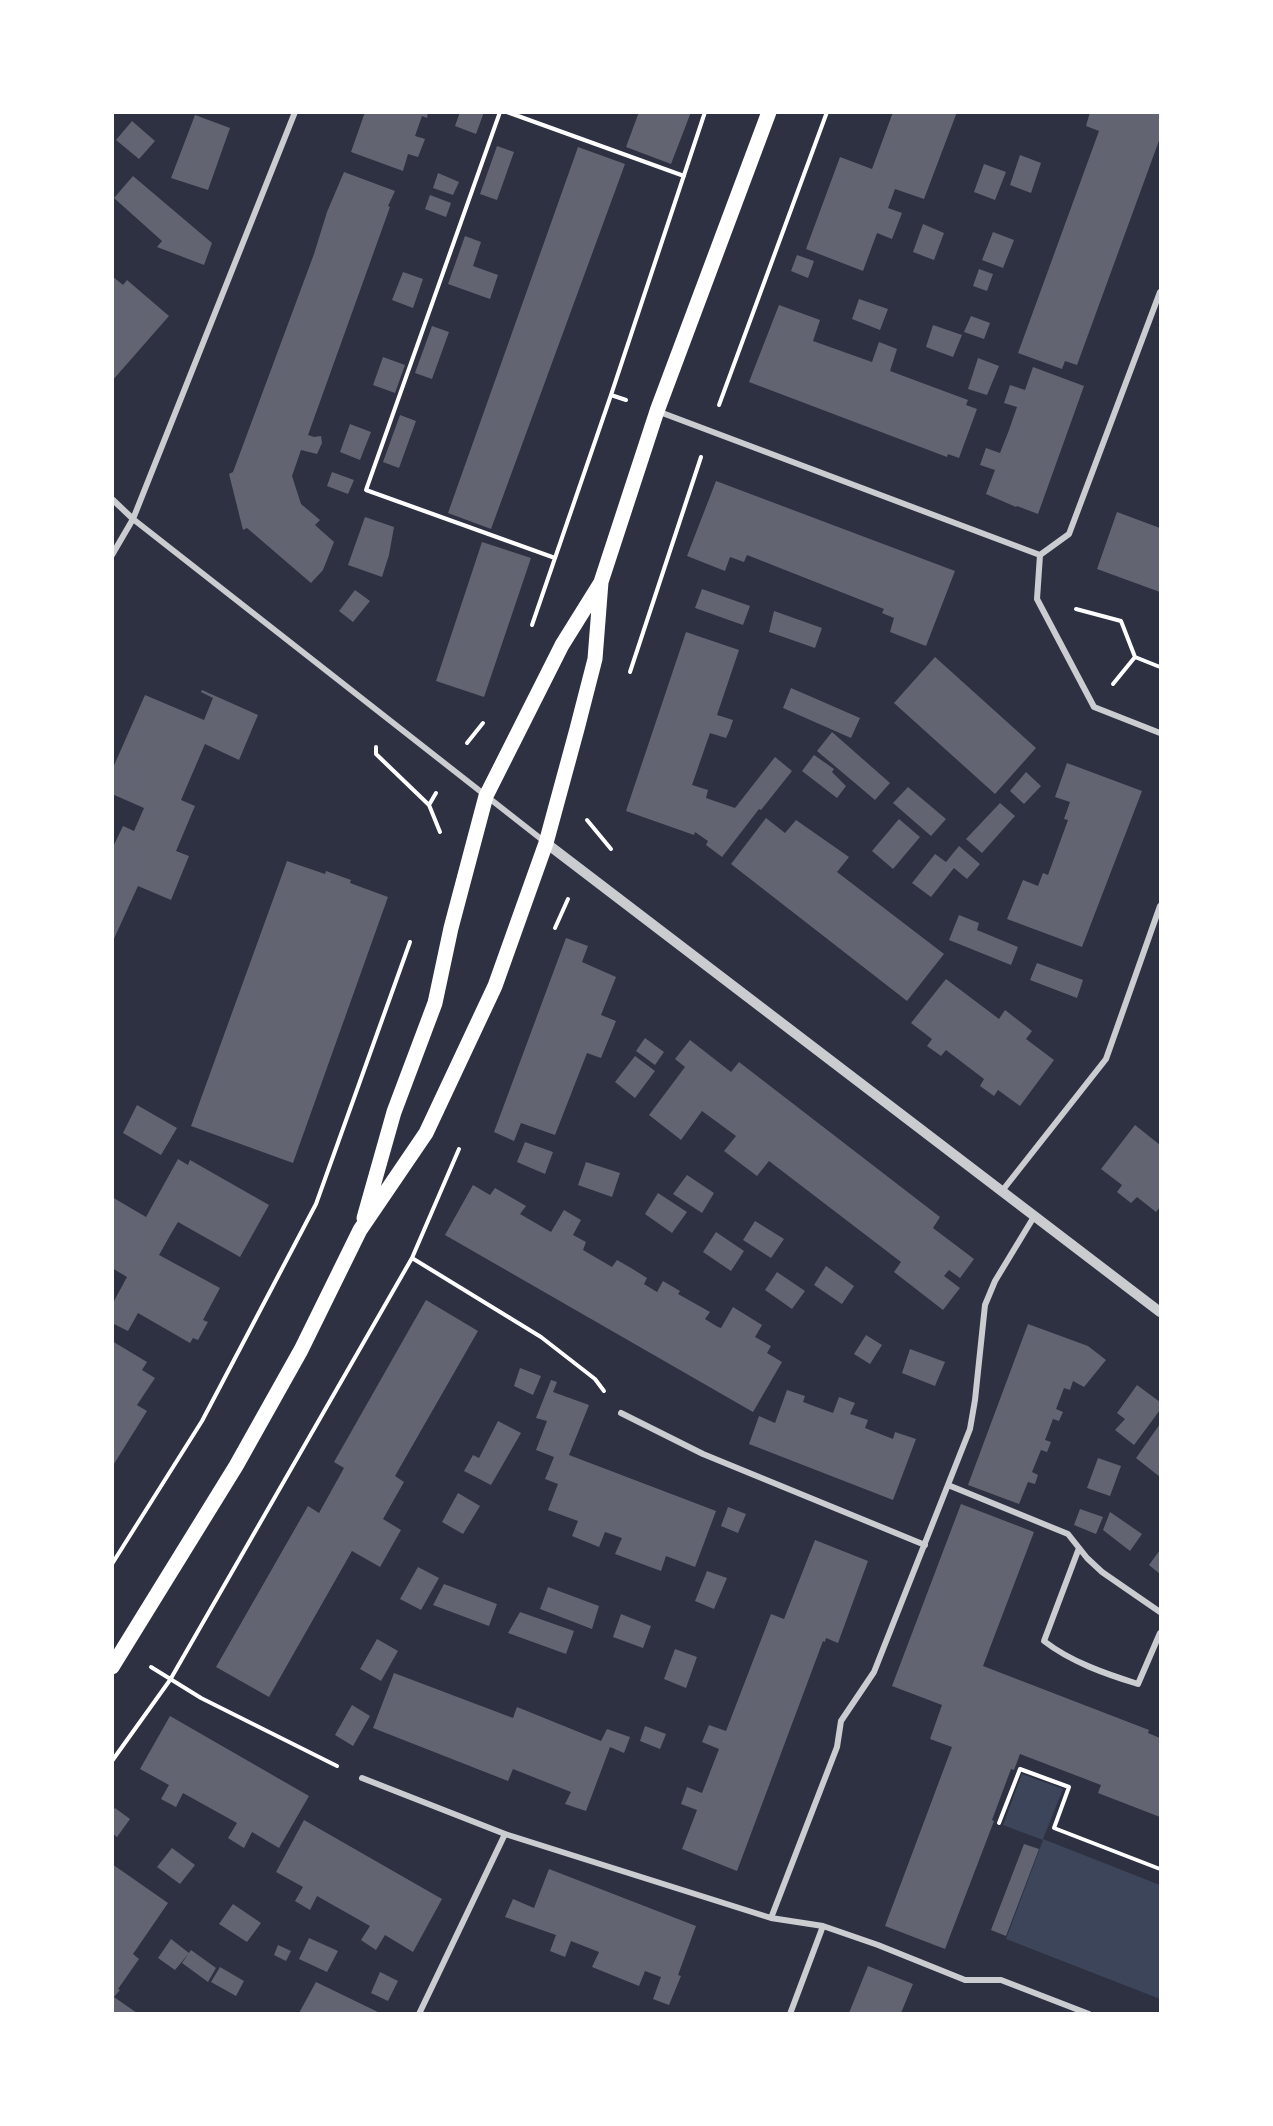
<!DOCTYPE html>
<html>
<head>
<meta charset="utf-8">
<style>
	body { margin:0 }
	#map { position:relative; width:1273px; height:2126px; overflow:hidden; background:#2d3142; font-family:Signika,sans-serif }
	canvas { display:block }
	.frame { position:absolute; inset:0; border:114px solid #fff; pointer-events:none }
</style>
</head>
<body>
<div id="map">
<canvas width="1273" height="2126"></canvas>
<div class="frame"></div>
</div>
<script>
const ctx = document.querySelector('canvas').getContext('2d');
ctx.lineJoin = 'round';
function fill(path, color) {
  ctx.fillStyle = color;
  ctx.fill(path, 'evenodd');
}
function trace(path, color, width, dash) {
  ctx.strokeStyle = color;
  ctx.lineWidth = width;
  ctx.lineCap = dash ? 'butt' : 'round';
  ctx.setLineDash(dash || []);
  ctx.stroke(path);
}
fill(new Path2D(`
	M1022 1774 1063 1789 1043 1839 1160 1885V1999L1006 1939 1043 1840 1003 1825Z`), '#3c4559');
fill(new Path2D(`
	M365 112H428L427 118 422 116 415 136 425 139 418 157 408 154 403 171 351 152Z
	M460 112H484L476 134 455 126Z
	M639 112H691L671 164 626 147Z
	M893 112H957L924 199 895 189 888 208 902 213 892 239 877 233 863 271 806 249 840 157 872 169Z
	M1090 112H1160V138L1077 365 1065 361 1062 369 1018 353 1099 131 1086 126Z
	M195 115 230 128 208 190 171 178Z
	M132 121 155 141 139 159 116 140Z
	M497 146 514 152 497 200 480 194Z
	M578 147 625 164 491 529 448 513Z
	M1020 155 1041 163 1031 193 1010 185Z
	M984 164 1006 172 995 200 974 192Z
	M344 172 395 191 388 206 390 207 308 435 314 437 321 436 322 443 317 454 301 450 292 476 301 504 320 520 315 525 334 542 323 570 311 583 247 528 243 530 229 474 233 472 314 254 327 212Z
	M438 173 459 182 453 195 433 188Z
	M133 176 212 243 204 265 157 247 162 241 114 198Z
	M430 195 451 203 446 217 425 209Z
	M923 224 944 233 934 260 913 252Z
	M993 232 1014 240 1003 268 982 260Z
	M465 236 481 242 473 266 498 275 490 299 448 284Z
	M797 255 814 261 808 278 791 271Z
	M979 269 993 274 987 291 973 286Z
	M403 272 423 279 413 308 392 300Z
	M112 276 123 285 127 280 169 316 112 381Z
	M859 299 888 309 880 330 852 319Z
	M779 305 820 320 813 341 872 362 879 342 897 349 890 371 968 400 966 405 977 409 959 458 948 454 947 457 749 382Z
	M971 316 990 323 984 339 964 332Z
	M933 325 962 335 953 357 926 347Z
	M432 326 449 332 432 379 415 373Z
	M383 357 405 365 395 393 373 385Z
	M978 358 999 366 987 395 968 389Z
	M1033 367 1084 386 1038 514 1017 506 1016 507 986 494 995 470 980 465 986 448 1000 453 1009 430 1017 407 1004 403 1010 385 1025 390Z
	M400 415 416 421 399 468 383 462Z
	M350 424 371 432 360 460 340 452Z
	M332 472 354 480 348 494 327 486Z
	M716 481 955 571 926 646 890 632 894 618 882 613 884 609 747 555 744 562 730 557 725 571 687 556Z
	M1117 512 1160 528V592L1097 569Z
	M365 517 394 527 389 555 382 577 348 565Z
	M482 542 531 558 484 697 436 681Z
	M702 589 750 606 743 625 695 608Z
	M355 590 370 601 353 622 339 611Z
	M774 611 822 628 815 648 769 632Z
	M686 632 739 650 717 715 733 720 730 729 726 738 710 733 692 785 708 790 706 798 735 808 775 757 792 771 761 810 759 809 722 857 706 845 708 841 695 832 694 835 626 811Z
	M935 657 1036 748 995 794 894 703Z
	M791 688 860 718 851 738 783 708Z
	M202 690 258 715 239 760 205 744 181 800 195 806 176 851 189 856 171 900 138 886 112 943V849L123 826 134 831 144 808 112 794V770L145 695 204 720 213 698 201 692Z
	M832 732 890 783 875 800 817 751Z
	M814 755 834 769 832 772 846 786 837 798 802 771Z
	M1067 763 1142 791 1082 947 1007 919 1023 880 1038 886 1043 873 1048 875 1068 820 1064 819 1070 802 1055 797Z
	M1026 772 1041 786 1024 804 1010 791Z
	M908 787 946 819 931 836 893 803Z
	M1000 803 1015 816 982 853 966 839Z
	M766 818 785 833 796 820 849 857 837 872 944 954 907 1001 731 864Z
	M899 819 920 837 893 869 872 851Z
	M959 846 980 864 967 879 954 868 931 897 912 883 935 854 946 862Z
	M287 861 325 874 326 871 351 880 350 883 388 897 293 1163 191 1126Z
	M959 915 979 923 977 930 1018 947 1011 965 949 940Z
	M566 938 588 946 582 962 616 977 601 1015 616 1021 601 1058 587 1053 555 1135 521 1123 514 1141 494 1132Z
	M1037 963 1083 980 1077 998 1030 980Z
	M946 979 999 1019 1005 1010 1032 1031 1026 1039 1054 1060 1020 1106 998 1090 994 1096 980 1086 984 1079 946 1050 941 1056 927 1046 932 1039 911 1023Z
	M645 1038 664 1052 655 1065 636 1051Z
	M690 1040 731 1072 739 1062 940 1217 933 1228 974 1259 960 1278 949 1270 944 1276 960 1288 943 1310 894 1272 901 1262 769 1161 757 1176 724 1151 736 1136 702 1111 681 1140 649 1115 685 1067 675 1059Z
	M635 1056 655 1071 635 1098 615 1082Z
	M137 1105 177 1128 161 1155 123 1133Z
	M1135 1125 1160 1145V1207L1156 1212 1137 1197 1131 1203 1117 1192 1122 1185 1101 1169Z
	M525 1142 553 1152 545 1174 517 1162Z
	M178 1159 188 1165 190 1160 269 1205 240 1257 178 1222 172 1232 159 1255 220 1288 203 1320 208 1322 198 1340 193 1338 190 1343 138 1313 128 1331 112 1323V1301H114L127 1277 112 1268V1197L146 1217Z
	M586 1162 620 1173 612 1197 578 1185Z
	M687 1175 714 1193 702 1213 673 1194Z
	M473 1185 490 1195 495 1188 526 1206 520 1214 551 1232 564 1210 581 1220 573 1235 586 1242 583 1250 612 1267 617 1260 631 1268 647 1278 644 1284 657 1292 663 1281 680 1291 678 1294 710 1312 705 1319 718 1327 721 1328 733 1307 762 1325 755 1337 771 1346 767 1353 782 1362 753 1412 445 1235Z
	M658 1193 687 1212 672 1233 645 1214Z
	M755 1221 784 1239 771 1258 743 1240Z
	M716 1232 744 1251 731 1271 703 1252Z
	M826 1266 854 1286 842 1304 814 1285Z
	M777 1272 805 1291 792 1309 765 1290Z
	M426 1300 478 1331 395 1476 404 1482 383 1519 401 1530 380 1567 352 1551 269 1697 216 1667 308 1506 319 1513 344 1468 334 1462Z
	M1028 1324 1088 1346 1106 1360 1084 1387 1073 1381 1070 1390 1064 1388 1056 1409 1063 1412 1059 1421 1053 1419 1045 1440 1051 1442 1047 1452 1041 1450 1032 1472 1038 1475 1035 1484 1028 1482 1019 1504 968 1485Z
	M866 1335 882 1345 870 1364 854 1354Z
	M112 1341 147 1362 142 1370 155 1378 137 1405 147 1411 112 1467Z
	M910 1349 945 1362 935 1386 902 1373Z
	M520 1368 541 1376 533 1395 514 1386Z
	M551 1380 557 1382 553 1392 589 1405 569 1455 716 1511 695 1567 666 1556 661 1571 615 1554 622 1538 605 1532 599 1547 572 1536 578 1521 548 1510 558 1484 545 1479 554 1457 536 1450 547 1421 536 1418Z
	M1137 1385 1160 1402V1410L1134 1445 1115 1430 1125 1419 1117 1413Z
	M787 1390 805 1396 803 1402 833 1413 839 1397 855 1403 850 1414 868 1420 865 1428 893 1439 895 1432 916 1439 893 1500 749 1444 759 1416 775 1423Z
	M498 1421 521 1433 491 1485 464 1471 473 1455 479 1458Z
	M1160 1424V1477L1136 1458Z
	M1098 1458 1121 1466 1110 1496 1087 1488Z
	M458 1493 480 1506 463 1534 442 1522Z
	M961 1504 1034 1532 983 1666 1149 1730 1148 1733 1160 1738V1817L1098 1793 1101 1785 1020 1754 1014 1770 1011 1769 992 1820 994 1821 945 1949 885 1926 952 1747 930 1739 942 1705 892 1686Z
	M728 1507 746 1514 738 1533 721 1526Z
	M1080 1509 1103 1517 1096 1534 1074 1525Z
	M1110 1512 1142 1534 1130 1551 1103 1530Z
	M815 1540 868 1561 838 1643 826 1638 825 1642 823 1641 737 1871 682 1849 697 1810 681 1804 687 1787 702 1793 719 1749 702 1742 709 1725 726 1731 771 1614 784 1619Z
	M1160 1550V1574L1149 1565Z
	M418 1567 439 1578 421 1610 400 1599Z
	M707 1571 727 1578 714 1609 695 1601Z
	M444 1584 497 1604 489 1626 433 1605Z
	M548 1587 599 1606 592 1629 540 1609Z
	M520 1612 574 1631 566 1654 508 1633Z
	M621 1614 651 1626 643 1648 613 1637Z
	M377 1639 398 1651 381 1681 360 1669Z
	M675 1649 697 1657 686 1688 664 1679Z
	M394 1673 513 1718 517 1707 601 1741 607 1729 630 1737 624 1753 610 1747 586 1811 565 1804 571 1792 513 1769 508 1781 373 1728Z
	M352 1705 370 1716 353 1746 335 1735Z
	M170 1716 309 1796 279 1848 252 1832 244 1848 228 1838 237 1823 183 1793 176 1807 161 1799 169 1785 140 1769Z
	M645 1726 666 1734 660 1749 640 1741Z
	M115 1808 130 1819 117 1837 112 1833V1812Z
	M304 1820 442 1899 413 1952 385 1935 376 1950 361 1940 370 1926 317 1896 310 1910 295 1901 303 1887 276 1872Z
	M1024 1844 1039 1849 1006 1936 991 1930Z
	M172 1848 195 1865 180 1884 157 1867Z
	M112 1864 168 1903 133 1954 139 1959 118 1989 120 1990 114 1997 137 2013H112Z
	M549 1869 696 1926 678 1975 681 1976 669 2005 653 1999 661 1977 645 1971 639 1986 592 1967 599 1952 571 1941 565 1957 550 1951 556 1935 505 1917 513 1899 534 1908Z
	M233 1904 261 1923 247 1942 219 1924Z
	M309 1938 338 1951 327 1972 299 1959Z
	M171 1939 189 1953 175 1970 158 1958Z
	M278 1945 291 1951 286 1961 274 1955Z
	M191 1950 216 1968 208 1982 182 1963Z
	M868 1966 913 1984 901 2013H849Z
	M220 1967 244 1981 236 1996 211 1982Z
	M380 1972 398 1981 388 2001 371 1993Z
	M316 1982 378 2012 377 2013H299Z`), '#626471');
trace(new Path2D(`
	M500 112 366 490 555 558
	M507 112 684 176
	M611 395 626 400
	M719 405 827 112
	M1076 609 1121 621 1135 657 1113 684
	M532 625 611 395 705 112
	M1135 657 1160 667
	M630 672 701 457
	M467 743 483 723
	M376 747V754L429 805 440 832
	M429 805 436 793
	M587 820 611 849
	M555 928 568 899
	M412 1258 541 1337 595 1379 604 1391
	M112 1564 202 1421 316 1204 410 942
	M151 1667 201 1698 337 1766
	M112 1761 170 1680 412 1258 459 1149
	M999 1823 1020 1769 1069 1787 1054 1828 1160 1869`), '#fff', 4);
trace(new Path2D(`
	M657 411 1040 555 1037 599 1094 707 1160 733
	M112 499 133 519 545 842
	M112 555 133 519 295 112
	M1040 555 1069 534 1160 292
	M1002 1191 1106 1059 1160 906
	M621 1413 703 1454 925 1545
	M948 1485 1068 1534 1087 1558 1102 1572 1160 1612
	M1079 1548 1044 1641C1071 1662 1106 1674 1138 1684L1160 1633
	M362 1778 505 1834 771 1918 823 1926 878 1945 965 1980H1001L1089 2014
	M771 1918 837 1747 841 1721 874 1672 970 1429 975 1400 985 1305 995 1281 1035 1215
	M419 2014 505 1834
	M790 2014 823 1926`), '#caccd0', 6);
trace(new Path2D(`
	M546 843 1160 1312`), '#caccd0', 10);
trace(new Path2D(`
	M364 1218 394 1112 435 1003 451 928 486 796 562 645 600 584
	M112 1667 236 1466 301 1350 360 1230 426 1133 495 986 546 843 577 729 595 659 601 582 657 411 769 112`), '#fff', 15);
</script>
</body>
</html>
